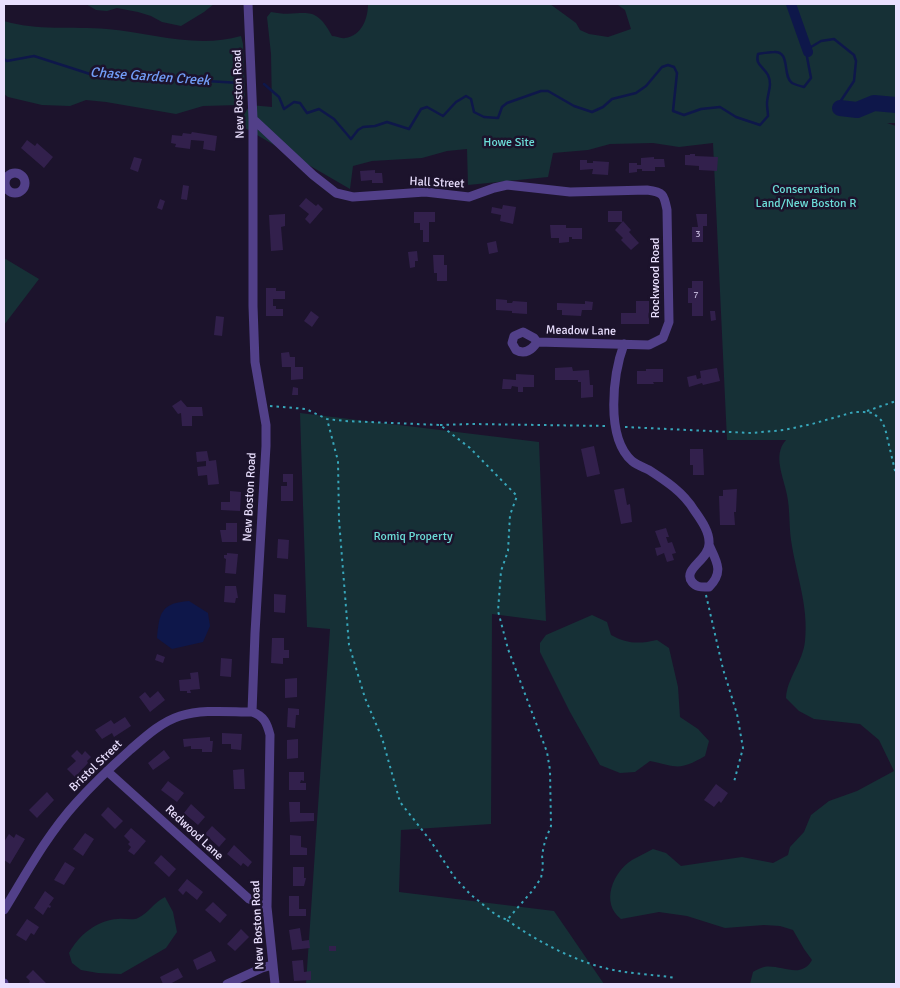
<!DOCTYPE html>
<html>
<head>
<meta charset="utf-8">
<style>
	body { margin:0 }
	#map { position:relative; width:900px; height:988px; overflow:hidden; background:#1c132c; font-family:Signika,sans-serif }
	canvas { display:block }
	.frame { position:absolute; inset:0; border:5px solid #e9dffe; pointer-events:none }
</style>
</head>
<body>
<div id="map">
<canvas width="900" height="988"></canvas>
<div class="frame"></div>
</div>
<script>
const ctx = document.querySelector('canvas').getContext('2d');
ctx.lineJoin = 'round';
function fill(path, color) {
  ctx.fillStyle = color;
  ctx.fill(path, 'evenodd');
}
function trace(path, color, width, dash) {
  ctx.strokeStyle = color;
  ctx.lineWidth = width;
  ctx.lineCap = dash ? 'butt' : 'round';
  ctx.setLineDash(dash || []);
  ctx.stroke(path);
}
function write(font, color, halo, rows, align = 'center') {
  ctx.font = font + ' Signika,sans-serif';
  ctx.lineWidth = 5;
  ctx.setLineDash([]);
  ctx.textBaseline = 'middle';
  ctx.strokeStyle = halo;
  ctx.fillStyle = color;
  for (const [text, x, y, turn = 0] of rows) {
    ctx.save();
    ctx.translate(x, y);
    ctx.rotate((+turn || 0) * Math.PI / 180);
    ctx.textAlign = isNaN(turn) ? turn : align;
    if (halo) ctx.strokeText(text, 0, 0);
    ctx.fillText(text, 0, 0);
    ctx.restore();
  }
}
fill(new Path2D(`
	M86 4H214L204 12 181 26 162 22 151 16 138 12 117 8 107 11 96 10Z
	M368 4H550L576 23 580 30 589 34 608 37 631 29 625 10 618 5 603 4H896V123H887L896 126V984H750L753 972C756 970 760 968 764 967 781 964 801 980 812 960L804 949 793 930 780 926 764 925 725 928 687 916 659 912 621 919C600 903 613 872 632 860 639 856 646 853 653 849L666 853 681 866 742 857 773 863 788 855 790 847 804 832 811 815 829 801 857 791 894 771 879 740 860 724 814 719 799 711 786 698C787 678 803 662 805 641 809 607 796 574 791 540 789 525 790 509 787 495 784 478 772 455 786 440H727L713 143 679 147 653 143 610 144 588 150 553 153 548 177 468 185 467 149 447 151 422 158 372 161 353 166 350 189 238 124 250 105 272 107 271 54 267 17 271 12C303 19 313 0 332 36 336 36 341 39 345 38 362 36 368 18 368 4Z
	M4 21C37 31 72 26 107 29 151 33 197 49 241 36L243 44 245 96 239 105 203 106 176 114 106 102 86 100 70 106 42 105 8 97 4 94Z
	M4 258 39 279 4 325Z
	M300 413 539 442 546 621 492 614 491 824 401 830 399 892 554 911 604 984H306L330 629 307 627Z
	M592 615 607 622 611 635C627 644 639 644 657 640L669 648 678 687 680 717 698 729 709 741 705 756C679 771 678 767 650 761L635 772 620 773 600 765 570 712 540 652V643L546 635Z
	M165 897 173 912 177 932 166 948 121 974 98 973 81 970 72 963 69 953C79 935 97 920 118 919 125 918 132 921 138 918 149 913 154 902 165 897Z`), '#163036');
fill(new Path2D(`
	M189 601 208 613 210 626 203 642 172 649 157 638C159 613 161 603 189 601Z`), '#0e174a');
trace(new Path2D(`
	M4 59 7 61 34 56 90 74 240 83
	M264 84 279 97 284 109 294 102 300 103 307 113 319 109 334 119 351 139 358 130 363 127 375 126 387 122 409 129 421 109 427 107 443 116 456 102 466 96 471 99 474 112 484 117 498 118 502 107 507 103 541 91H548L574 106 592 112 603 107 612 99 636 93 646 86 662 67 668 65 674 67 677 73 673 111 684 115 701 109 720 107 736 117 760 125 768 116C768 112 767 108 767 104 767 94 773 85 768 75 763 66 755 65 758 54 764 53 769 52 774 52 791 51 782 76 792 83 796 85 800 86 804 87L811 78 807 57 811 47 821 41 834 39 854 55 856 61 854 81 840 102V108`), '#0e174a', 2.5);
trace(new Path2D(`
	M791 4 808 52`), '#0e174a', 10);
trace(new Path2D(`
	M840 108 857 110 874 103 896 105`), '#0e174a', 16);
fill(new Path2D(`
	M192 132 217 136 215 151 203 149 204 141 191 140 190 149 175 147 176 144 171 143 172 135 182 136 183 133 191 134Z
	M27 140 35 146 37 143 53 157 44 168 21 148Z
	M690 154H695V156L718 157 717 171 699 170V166L685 165V155H690Z
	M134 157 142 159 138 172 130 169Z
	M654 157V159H664L665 167H655V171H642V169H637V172L629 173V163H637V165H641V158Z
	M580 160H587V163H593V161L609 162 608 175 592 174 593 169 580 170Z
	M375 170V173H382L383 183H372V180L361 181 360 171Z
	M183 185 189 186 187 200 181 199Z
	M306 198 316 206 318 204 323 209 310 224 305 219 309 214 299 206Z
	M160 199 165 201 162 210 157 208Z
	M503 205 516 207 513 224 500 221 501 215 491 213 492 207 502 209Z
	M608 211H622V222H608Z
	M414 212H435V222H429V242H423V230H420V223H414Z
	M285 214V226L281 227 283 250 271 251 269 215Z
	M696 214H707V226H703V242H692V227H698Z
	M623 221 631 230 629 232 639 243 631 250 621 240 623 238 615 230Z
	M550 225H566V228H582V239H572V237H569V242L559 243V238H551Z
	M496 241 498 252 489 254 487 243Z
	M417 251 418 261H415V267L410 268 408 252Z
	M433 255H444V265H447V281H437V273H434Z
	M692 281H703V316H692V303H688V288H692Z
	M266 288H276V291H285V299H273V306H276V309H283V316H266Z
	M496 299 507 300V303H512L513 301 527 302V314L512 313V311L496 310Z
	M585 301 593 302 592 310H582L581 316 562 315V310H557V303L585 304Z
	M636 301H649V324H621V313H636Z
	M311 311 319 317 312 327 304 321Z
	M710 311H715L716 320 711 321Z
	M216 316 224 317 222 336 214 335Z
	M289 352 290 357H295V367H303V379L291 380V367H282L281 353Z
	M572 367 573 371 589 370 590 385H593V397L581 398V382H578V380H555V368Z
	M717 368 720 381 703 385 702 383 689 387 687 377 696 375 697 379 701 378 700 371Z
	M646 369H663V382H653L654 384H637V371H646Z
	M516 374 534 375V387H523V392H518V387L512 386 511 389H502L503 379 516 380Z
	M293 387 298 388V395H292Z
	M181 400 187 407H202L203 416H192V426H182L181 413 178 414 172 406Z
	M594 446 600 474 587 477 581 449Z
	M690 449H703L704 475H693V465H690Z
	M207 451 209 461 216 460 219 484 208 485 207 475 198 476 197 467 206 466V461L197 462 196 452Z
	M283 474H293V501H281V486H287V482H283Z
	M624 488 627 505 630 504 632 522 621 524 614 490Z
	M737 489 736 512H734L735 525H720L719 496H723V490Z
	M230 491 241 492 240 511 221 510V502H230Z
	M226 523H237V542H222L220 530H226Z
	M666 528 669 537H666L668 543 672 542 676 553 672 554 674 560 667 562 664 553 657 556 655 548 661 547 655 531Z
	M278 539 289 540 288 559 277 558Z
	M227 553 238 554 236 574 225 573 226 559 224 558V555H227Z
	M225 586H236L238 598H236L235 603 224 602Z
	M274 594 286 595 285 613 274 612Z
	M272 638H284V650H289V658H283V664L271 663Z
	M157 654 165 657 163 663 155 660Z
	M221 658 232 659 231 677 220 676Z
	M198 672 200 689 190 690 191 693H187V691H180L179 680 191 679 190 673Z
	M297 678V697L285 698V679Z
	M158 691 165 700 150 712 139 697 145 692 150 698Z
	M288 708 299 709V715H296L295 728 287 727Z
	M125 717 131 726 114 737 112 733 102 739 95 730 111 720 114 724Z
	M222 733 242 734 241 750 231 749V744H222Z
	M210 737V741H213L212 752H202V749H191V746L184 747 183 739Z
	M298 739V758L287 759V740Z
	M77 750 82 755 85 751 91 757 87 761 88 763 75 777 67 769 76 761 71 756Z
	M164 750 170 758 153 770 148 763Z
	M244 769 245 789H234L233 770Z
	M289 772H304V781L301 780 300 783H306V790H289Z
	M168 781 184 793 177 802 161 790Z
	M716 784 728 793 721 803 719 801 714 807 704 800Z
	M47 792 54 800 37 818 29 810Z
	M289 802H300V813H314V821L290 822Z
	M191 804 205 817 198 825 184 813Z
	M108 807 123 821 115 829 101 815Z
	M212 826 226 839 219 847 205 834Z
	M131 828 146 841 134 855 128 851 131 847 128 844 130 842 124 836Z
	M85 833 94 839 83 856 73 849Z
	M9 834 14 838 16 834 25 839 10 864 4 860V842Z
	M290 835 301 836V847L307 848V855H290Z
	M234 845 252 862 248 867 243 863 241 866 227 854Z
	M161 855 176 869 169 877 154 863Z
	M65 862 75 868 64 885 54 880Z
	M293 867H304V878H306L304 886H293Z
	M187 879 203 892 197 900 186 891 183 895 178 890Z
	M45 891 54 898 49 905 51 906 50 908 48 907 43 915 34 908Z
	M289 896H299V909H306V916H289Z
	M213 902 227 915 220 923 205 910Z
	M27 919 39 927 34 935 31 933 26 941 16 935Z
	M300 928 302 941 309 940 310 948 292 950 289 930Z
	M241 929 249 937 235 951 227 944Z
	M329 946H336V951H329Z
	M211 951 216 961 197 970 193 960Z
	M303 960 304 972 311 971V980L294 981 292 961Z
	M178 968 183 977 170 984H163L160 977Z
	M33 970 47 984H31L29 983 30 981 26 977Z`), '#32204c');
trace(new Path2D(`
	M270 406 306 409 327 419 345 421 440 425 470 448 517 496 510 515 508 551 501 571 498 611 508 649 547 752 550 770 551 826 545 841 542 855 543 867 541 878 533 890 507 920 496 915 470 894 455 878 430 840 400 802 382 738 365 698 349 645 339 520 338 461 327 419
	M867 411 896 401
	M440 425 472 424 607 426
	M625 427 751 433 784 430 812 424 854 412H864L873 413 881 420 885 428 896 475
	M706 595 723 669 737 714 743 748 734 782
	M507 920C538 942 581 965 619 971 637 974 657 975 676 978`), '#37a6ba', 2, [2.5, 4]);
trace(new Path2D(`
	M248 4 253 119V306L255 362 266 425V446L255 633 252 712C264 716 267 723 270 735L267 907 275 984
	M253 119 313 175 336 193 353 197 425 192 469 197 494 188 507 185 570 192 647 190C664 192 664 195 667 210L669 322 663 338 649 345 537 342 534 338 523 332 514 336 512 343 516 350C525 355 532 350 537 342
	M5 183a10 10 0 1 1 20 0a10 10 0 1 1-20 0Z
	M624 344C613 374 605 437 632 461 637 465 643 467 649 470 666 481 683 492 694 510 701 520 710 532 709 544 709 560 682 569 692 582 697 588 702 587 709 587 724 572 717 562 709 545
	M107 771 249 899 267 907
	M4 910C26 874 47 835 76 803 93 784 111 767 130 750 145 737 161 722 180 716 203 709 229 712 252 712
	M4 983V984
	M227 984 262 968 272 965`), '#524089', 9);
write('10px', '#bbafd2', null, [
	["3",698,234],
	["7",696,295]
]);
write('12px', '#e9dffe', '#1c132c', [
	["New Boston Road",239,94,-92],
	["Hall Street",437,183,3],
	["Rockwood Road",656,278,-90],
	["Meadow Lane",581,331,1],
	["New Boston Road",250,497,-87],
	["Bristol Street",96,766,-44],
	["Redwood Lane",194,833,43],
	["New Boston Road",258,925,-93]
]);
write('12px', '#6cddd8', '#1c132c', [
	["Howe Site",509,143],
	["Conservation",806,190],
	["Land/New Boston R",806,204],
	["Romiq Property",413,537]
]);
write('italic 14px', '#729ef9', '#1c132c', [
	["Chase Garden Creek",150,77,4]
]);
</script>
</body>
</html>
